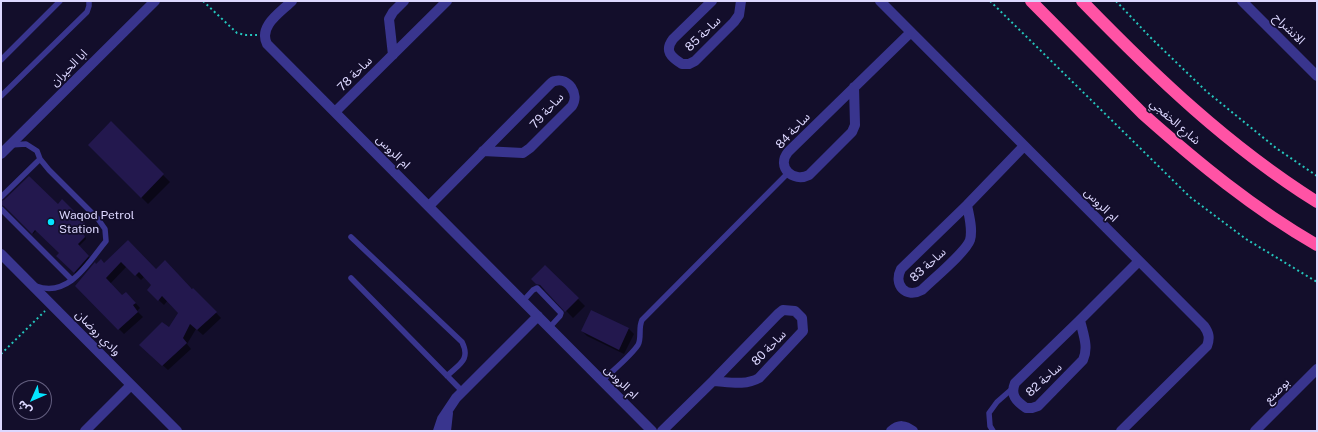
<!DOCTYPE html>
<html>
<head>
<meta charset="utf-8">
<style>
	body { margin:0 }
	#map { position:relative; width:1318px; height:432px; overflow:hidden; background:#130e2b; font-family:"Public Sans","Noto Sans Arabic",sans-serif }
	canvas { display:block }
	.frame { position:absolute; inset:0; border:2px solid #ddd8ff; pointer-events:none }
	.north { position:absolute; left:12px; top:380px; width:40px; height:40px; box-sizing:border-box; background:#130e2b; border:1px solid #645f80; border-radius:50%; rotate:225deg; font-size:11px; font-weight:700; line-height:16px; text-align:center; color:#ddd8ff }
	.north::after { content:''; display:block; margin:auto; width:14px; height:18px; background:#04e5ff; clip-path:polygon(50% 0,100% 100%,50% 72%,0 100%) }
</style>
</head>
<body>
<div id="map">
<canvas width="1318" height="432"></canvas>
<div class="frame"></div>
<div class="north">ش</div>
</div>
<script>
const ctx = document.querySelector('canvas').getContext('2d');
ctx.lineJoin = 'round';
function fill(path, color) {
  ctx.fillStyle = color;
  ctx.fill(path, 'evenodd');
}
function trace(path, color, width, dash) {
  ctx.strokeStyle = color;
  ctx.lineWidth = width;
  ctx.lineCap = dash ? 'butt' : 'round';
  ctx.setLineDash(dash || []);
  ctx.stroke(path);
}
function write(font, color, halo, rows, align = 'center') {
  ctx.font = font + ' "Public Sans","Noto Sans Arabic",sans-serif';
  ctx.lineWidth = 3.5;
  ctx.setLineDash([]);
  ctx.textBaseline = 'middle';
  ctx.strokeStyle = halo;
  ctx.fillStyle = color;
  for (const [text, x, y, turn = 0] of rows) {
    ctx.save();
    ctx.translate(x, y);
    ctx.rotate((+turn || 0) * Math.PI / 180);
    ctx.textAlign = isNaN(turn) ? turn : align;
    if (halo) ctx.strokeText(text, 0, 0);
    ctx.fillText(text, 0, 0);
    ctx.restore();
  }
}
fill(new Path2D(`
	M111 123 170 182 148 204 89 145Z
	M1 202 58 205 83 221 87 227 84 233 86 239 79 246 90 258 76 274 57 256 60 253 37 230 33 234Z
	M128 241 156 270 193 289 221 318 203 335 196 329 187 344 191 349 168 370 146 350 169 328 179 313 168 300 164 305 148 290 152 285 144 277 141 280 127 266 110 284 122 296 131 298 140 308 137 311 143 317 124 334 76 286 96 265 104 264Z
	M545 266 585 306 573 318 547 291 544 290 533 279Z
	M591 311 629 329 634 334 624 354 587 336 582 331Z`), '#0007');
fill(new Path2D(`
	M111 121 164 174 141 198 88 145Z
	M29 176 58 204 62 199 82 219 86 225 83 231 85 237 78 244 89 256 74 273 56 256 59 253 35 230 32 234 4 206 1 205V201L4 200Z
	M128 240 156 269 165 260 192 289 193 288 217 312 197 330 190 324 183 338 187 343 162 366 139 345 162 322 169 327 178 313 162 296 158 301 147 290 151 285 139 272 135 276 121 262 106 278 122 295 126 292 136 303 133 305 138 312 118 330 75 286 95 262 96 264 101 259 104 263Z
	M545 265 579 298 565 312 540 285 536 284 531 279Z
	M591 310 629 328 619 350 581 331Z`), '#23184e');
trace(new Path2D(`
	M203 1 237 33 246 35H257
	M990 1 1190 197 1246 239 1317 282
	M1116 1 1150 37 1206 91 1276 148 1317 176
	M1 354 45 311`), '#25c6bd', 2, [2, 3]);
trace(new Path2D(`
	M1 60 60 1
	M1 96 87 12 89 6V1
	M10 145 26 144 37 151 40 159 49 170 98 219 105 229 106 241C88 263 69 298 36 286
	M1 197 40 159
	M1 209 72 280
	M351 237 462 342C471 360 459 364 447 376
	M351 278 462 391
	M523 301 533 290 537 288 561 313 560 316 549 328
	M602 381C612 371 630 357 638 345 642 338 638 328 642 320L789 172
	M993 431 990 426 989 413 997 402 1013 388`), '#39358e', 5.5);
trace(new Path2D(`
	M292 1C281 12 258 26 267 44L652 431
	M712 1 673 39C664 51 671 57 682 64H689L695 61 734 22 739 15 741 1
	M880 1 1204 326C1209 333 1210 338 1207 346L1121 431
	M1242 1 1317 76
	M393 55 389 19 393 12 404 1
	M854 87 855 125 852 132 809 175C793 183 776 167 788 152L911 32
	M335 112 447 1
	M1 154 155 1
	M967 205C969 216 973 229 970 240 966 252 933 279 922 290 906 299 893 285 901 269L967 205 1024 146
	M429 206 550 84C551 83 553 81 555 81 568 77 580 94 572 106L530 148 523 153 483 151
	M1 254 177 431
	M1080 320C1083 334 1089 347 1083 360L1038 406 1032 408H1026C1016 401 1010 395 1015 383L1080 320 1139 261
	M85 431 131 385
	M438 431 442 419 456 398 538 316
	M446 431 448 413
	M662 431 713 381 778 314 783 310 795 311 802 318 803 331 759 378C745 386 729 382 713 381
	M891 431C899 424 905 425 913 431
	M1255 431 1317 369`), '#39358e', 10);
trace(new Path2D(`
	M1031 1 1143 114C1197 162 1254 209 1317 245
	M1082 1C1155 76 1228 146 1317 202`), '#ff53a5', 12);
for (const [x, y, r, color] of [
	[51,222,4,"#04e5ff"]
]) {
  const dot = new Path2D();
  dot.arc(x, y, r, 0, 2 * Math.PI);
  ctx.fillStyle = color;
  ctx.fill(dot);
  trace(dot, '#130e2b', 1.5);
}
write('12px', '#ddd8ff', '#130e2b', [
	["الانشراح",1289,29,45],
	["ساحة 85",703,34,-44],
	["ابا الحيران",69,68,-45],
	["ساحة 78",355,74,-45],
	["ساحة 79",547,111,-48],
	["شارع الخفجي",1175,122,41],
	["ساحة 84",793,131,-47],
	["ام الروس",393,152,45],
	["ام الروس",1101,205,45],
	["ساحة 83",928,265,-42],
	["وادي روضان",98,333,45],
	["ساحة 80",769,348,-46],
	["ساحة 82",1044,380,-42],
	["ام الروس",621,382,45],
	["بوصنع",1277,391,-45]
]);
write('12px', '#ddd8ff', '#130e2b', [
	["Waqod Petrol",59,215],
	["Station",59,229]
], 'left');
</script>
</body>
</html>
